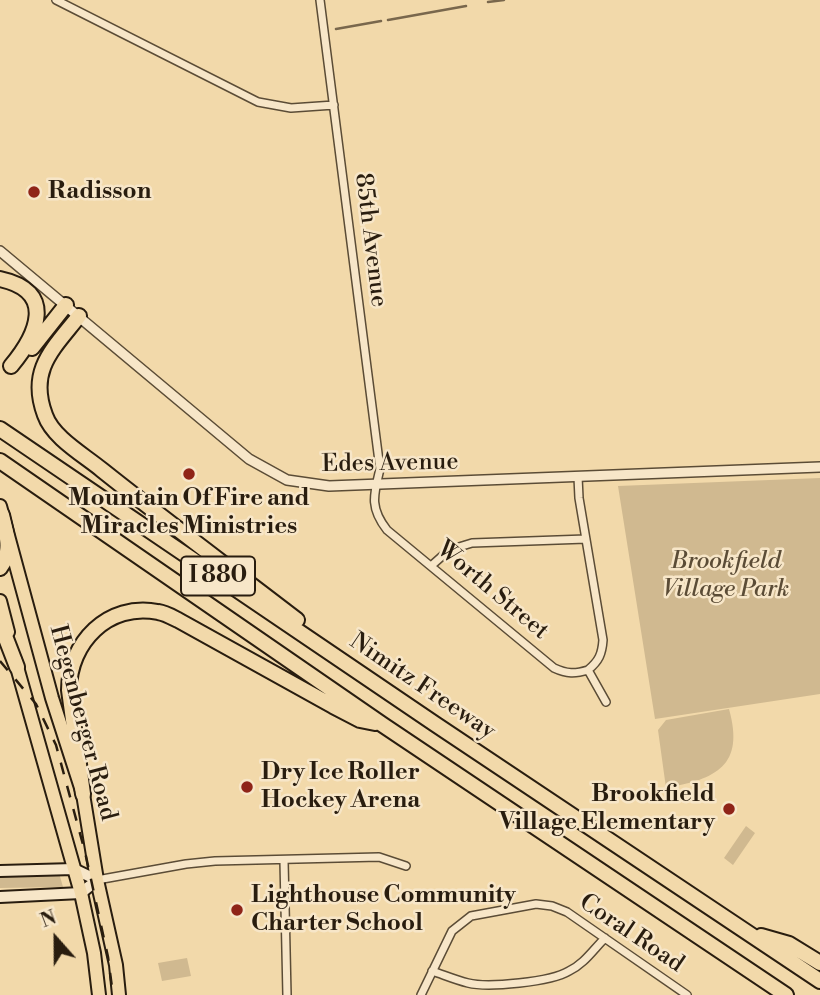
<!DOCTYPE html>
<html>
<head>
<meta charset="utf-8">
<style>
	body { margin:0 }
	#map { position:relative; width:820px; height:995px; overflow:hidden; background:#f2d9aa; font-family:"Libre Bodoni",serif }
	canvas { display:block }
	.north { position:absolute; left:21px; top:904px; width:70px; height:70px; -webkit-text-stroke:5px #f7e6c8; paint-order:stroke; rotate:339deg; font-size:19px; font-weight:700; line-height:28px; text-align:center; color:#291d0f }
	.north::after { content:''; display:block; margin:auto; width:24px; height:32px; background:#291d0f; clip-path:polygon(50% 0,100% 100%,50% 72%,0 100%) }
</style>
</head>
<body>
<div id="map">
<canvas width="820" height="995"></canvas>
<div class="north">N</div>
</div>
<script>
const ctx = document.querySelector('canvas').getContext('2d');
ctx.lineJoin = 'round';
function fill(path, color) {
  ctx.fillStyle = color;
  ctx.fill(path, 'evenodd');
}
function trace(path, color, width, dash) {
  ctx.strokeStyle = color;
  ctx.lineWidth = width;
  ctx.lineCap = dash ? 'butt' : 'round';
  ctx.setLineDash(dash || []);
  ctx.stroke(path);
}
function write(font, color, halo, rows, align = 'center') {
  ctx.font = font + ' "Libre Bodoni",serif';
  ctx.lineWidth = 5;
  ctx.setLineDash([]);
  ctx.textBaseline = 'middle';
  ctx.strokeStyle = halo;
  ctx.fillStyle = color;
  for (const [text, x, y, turn = 0] of rows) {
    ctx.save();
    ctx.translate(x, y);
    ctx.rotate((+turn || 0) * Math.PI / 180);
    ctx.textAlign = isNaN(turn) ? turn : align;
    if (halo) ctx.strokeText(text, 0, 0);
    ctx.fillText(text, 0, 0);
    ctx.restore();
  }
}
fill(new Path2D(`
	M820 478V694L655 719 618 486Z
	M729 709C745 766 716 779 666 788L658 730 666 720Z
	M746 826 755 833 733 865 724 858Z
	M59 873 63 887 0 888V877Z
	M187 958 191 976 162 981 158 963Z`), '#d0b990');
trace(new Path2D(`
	M488 2 504 0
	M388 20 466 6
	M336 29 381 21`), '#79674c', 2.5);
const minor = new Path2D(`
	M56 0 258 102 291 108 334 105
	M320 0 380 469C374 494 369 507 387 530L554 668C567 674 575 674 588 670L606 702
	M578 477 579 498 603 640C602 654 599 661 588 670
	M431 566 449 550 472 543 586 539
	M284 861 287 995
	M97 880 186 864 215 861 379 857 406 866
	M432 971C444 975 456 980 468 983 488 988 551 982 569 971 584 964 593 950 605 938
	M421 995 452 931 471 916 536 904 552 906 567 912 687 995`);
const tertiary = new Path2D(`
	M0 251 249 459 287 480 329 486 820 467`);
const secondary = new Path2D(`
	M0 871 74 869 97 880 81 893 0 897`);
const primary = new Path2D(`
	M0 506 52 698 83 794 97 880 116 965 119 995
	M0 601 8 632
	M15 660 81 893 94 953 99 995`);
const motorway = new Path2D(`
	M0 279C57 291 37 335 11 366
	M79 316C53 349 28 370 45 415 53 438 84 455 102 470 166 521 232 570 297 620
	M32 348 66 305
	M0 429 435 724 820 981
	M0 461 383 725 786 995
	M0 568C13 551 6 533 2 515
	M0 623 17 667
	M83 794 69 690C69 643 108 602 158 612 165 613 172 617 178 620L333 706 360 720 375 723
	M761 936 789 944 820 963`);
trace(minor, '#5b4c36', 10);
trace(tertiary, '#5b4c36', 12);
trace(secondary, '#291d0f', 14);
trace(primary, '#291d0f', 16);
trace(motorway, '#291d0f', 18);
trace(minor, '#f7e6c8', 7);
trace(tertiary, '#f7e6c8', 9);
trace(secondary, '#f7e6c8', 10);
trace(primary, '#f2d9aa', 12);
trace(motorway, '#f2d9aa', 14);
trace(new Path2D(`
	M0 661 36 704 56 745 85 852 108 957 113 995`), '#291d0f', 2.5, [12, 12]);
for (const [x, y, r, color] of [
	[34,192,7,"#8f2418"],
	[189,474,7,"#8f2418"],
	[247,787,7,"#8f2418"],
	[729,809,7,"#8f2418"],
	[237,910,7,"#8f2418"]
]) {
  const dot = new Path2D();
  dot.arc(x, y, r, 0, 2 * Math.PI);
  ctx.fillStyle = color;
  ctx.fill(dot);
  trace(dot, '#f7e6c8', 2.5);
}
for (const [x, y, w] of [
	[218,576,74]
]) {
  const box = new Path2D();
  box.roundRect(x - w / 2, y - 19.5, w, 39, 5);
  ctx.fillStyle = '#f7e6c8';
  ctx.fill(box);
  trace(box, '#291d0f', 2);
}
write('bold 23px', '#291d0f', null, [
	["I 880",218,576]
]);
write('bold 24px', '#291d0f', '#f7e6c8', [
	["Radisson",48,192],
	["Mountain Of Fire and",189,499,"center"],
	["Miracles Ministries",189,527,"center"],
	["Dry Ice Roller",261,773],
	["Hockey Arena",261,801],
	["Brookfield",715,795,"right"],
	["Village Elementary",715,823,"right"],
	["Lighthouse Community",251,896],
	["Charter School",251,924]
], 'left');
write('24px', '#291d0f', '#f7e6c8', [
	["85th Avenue",370,240,83],
	["Edes Avenue",390,464,-1],
	["Worth Street",492,591,40],
	["Nimitz Freeway",422,687,34],
	["Hegenberger Road",82,723,75],
	["Coral Road",631,934,34]
]);
write('italic 24px', '#5b4c36', '#f7e6c8', [
	["Brookfield",726,562],
	["Village Park",726,590]
]);
</script>
</body>
</html>
